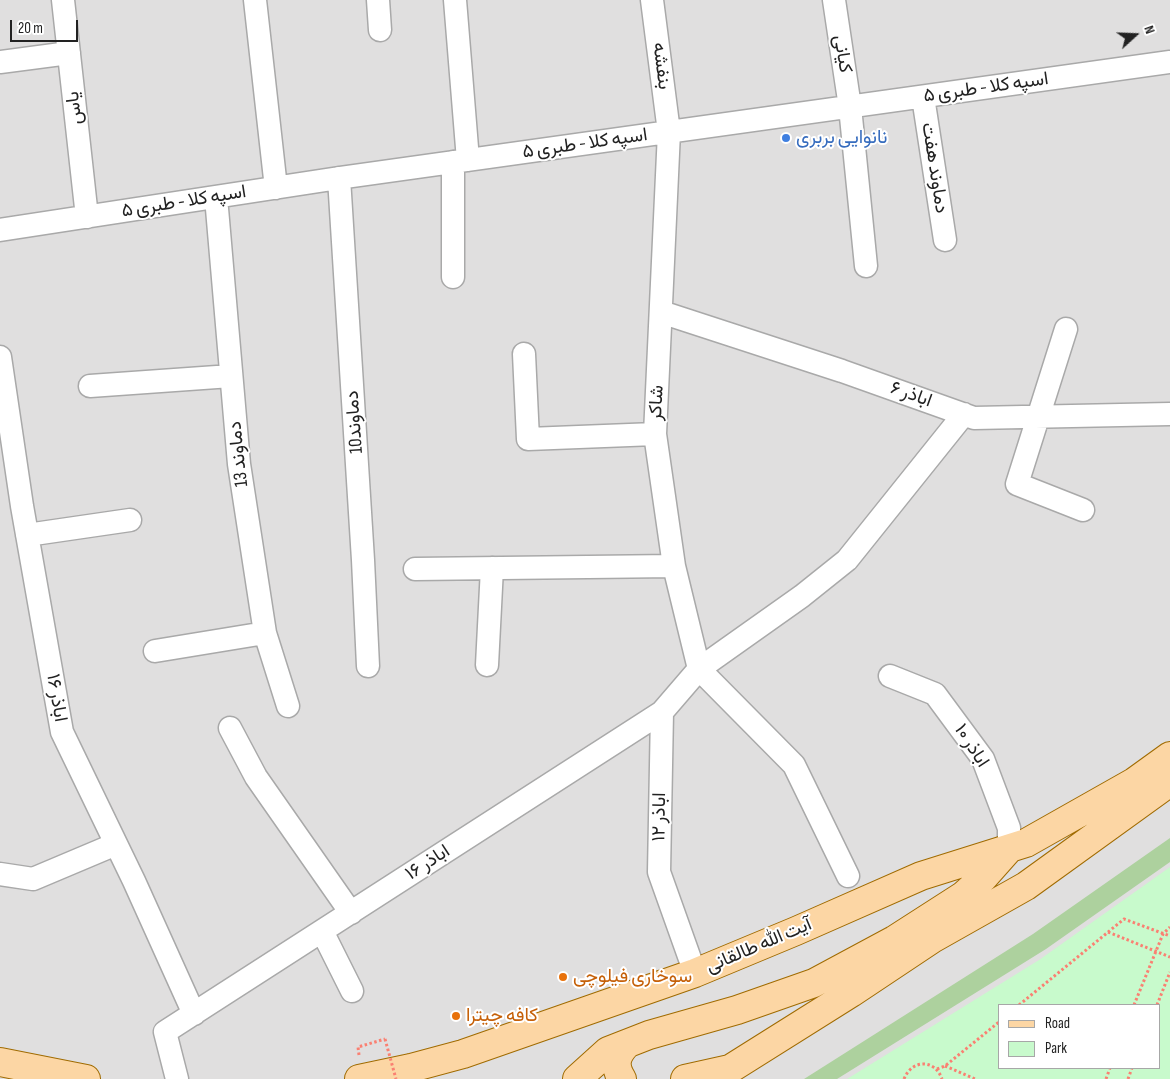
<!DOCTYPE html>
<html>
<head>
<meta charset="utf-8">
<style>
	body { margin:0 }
	#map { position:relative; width:1170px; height:1079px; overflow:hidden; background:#f2efe9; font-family:"Sofia Sans Condensed",sans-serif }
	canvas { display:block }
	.legend { position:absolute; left:998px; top:1004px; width:162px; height:65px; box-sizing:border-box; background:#fff; border:1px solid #a7a7a7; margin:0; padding:6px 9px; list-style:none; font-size:15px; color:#222 }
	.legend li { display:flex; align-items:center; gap:10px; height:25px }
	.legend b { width:25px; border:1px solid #a7a7a7 }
	.north { position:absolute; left:1110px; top:10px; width:50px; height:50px; -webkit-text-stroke:4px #fff; paint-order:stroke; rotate:70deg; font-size:14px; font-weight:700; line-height:20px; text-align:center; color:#222 }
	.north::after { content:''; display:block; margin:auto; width:18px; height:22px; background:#222; clip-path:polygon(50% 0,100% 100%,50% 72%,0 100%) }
	.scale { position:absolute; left:10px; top:20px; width:68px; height:22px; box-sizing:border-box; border:2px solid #222; border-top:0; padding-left:6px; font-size:15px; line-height:18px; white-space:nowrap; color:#222; -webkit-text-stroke:4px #fff; paint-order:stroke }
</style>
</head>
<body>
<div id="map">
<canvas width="1170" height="1079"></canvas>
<ul class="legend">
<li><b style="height:6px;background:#fcd6a4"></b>Road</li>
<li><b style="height:14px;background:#c8facc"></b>Park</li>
</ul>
<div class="north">N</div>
<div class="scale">20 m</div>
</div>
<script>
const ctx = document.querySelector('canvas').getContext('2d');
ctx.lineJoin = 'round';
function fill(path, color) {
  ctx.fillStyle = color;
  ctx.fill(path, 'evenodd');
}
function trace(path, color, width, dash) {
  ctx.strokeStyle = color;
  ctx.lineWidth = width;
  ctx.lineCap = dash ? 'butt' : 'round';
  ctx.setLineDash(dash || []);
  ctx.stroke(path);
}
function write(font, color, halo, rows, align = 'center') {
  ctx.font = font + ' "Sofia Sans Condensed",Vazirmatn,sans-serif';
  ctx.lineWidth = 4;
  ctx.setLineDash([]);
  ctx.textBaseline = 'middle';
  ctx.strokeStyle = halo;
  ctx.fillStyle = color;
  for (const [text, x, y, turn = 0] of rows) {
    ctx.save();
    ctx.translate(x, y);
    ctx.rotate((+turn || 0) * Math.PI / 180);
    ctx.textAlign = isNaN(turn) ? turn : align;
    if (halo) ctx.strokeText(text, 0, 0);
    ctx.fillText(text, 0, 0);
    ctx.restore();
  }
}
fill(new Path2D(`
	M0 0H1170V1079H0ZM999 1005H1159V1068H999Z`), '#e0dfdf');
fill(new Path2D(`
	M1170 838V862L1046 949 837 1079H804L1033 934Z`), '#add19e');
fill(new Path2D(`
	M1170 867V1079H847L1039 960ZM999 1005H1159V1068H999Z`), '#c8facc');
const minor = new Path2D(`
	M63 0 87 217
	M255 0 276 188
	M378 0 380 30
	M455 0 468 160
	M652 0 669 132 655 434 674 566 699 669
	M834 0 850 107 866 266
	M0 62 69 53
	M923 97 945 240
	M339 178 363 560 368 666
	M216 197 239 464 265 633 288 706
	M0 230 339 178 1170 62
	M453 277V162
	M661 312 842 371 974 418 1170 414
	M1066 329 1017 484 1083 510
	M524 354 528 439 655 434
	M0 357 22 506 62 732 134 881 194 1014
	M90 386 231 376
	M27 535 130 520
	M415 569 674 566
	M155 651 265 633
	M487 665 492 568
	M699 669 794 765 848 876
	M890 676 935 694 983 759 1009 828V849
	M230 728 256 777 351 913
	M0 874 33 879 116 844
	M322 931 352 991
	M695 973 659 872 662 712 699 669 802 596 847 560 964 414
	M177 1079 165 1032 662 712`);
const primary = new Path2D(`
	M0 1062 86 1079
	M359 1079 411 1068 463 1054 695 973 796 931 921 876 1026 843 1134 782 1170 756
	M577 1079 608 1051 649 1035 737 1010 814 983 894 940 964 895 984 877 1008 850
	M622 1079C613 1065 616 1055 627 1044
	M685 1079 730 1069 851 993 932 939 1026 886 1170 782`);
trace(minor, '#a9a9a9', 25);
trace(primary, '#a06b00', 30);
trace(new Path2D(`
	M1108 932 1170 957
	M1019 1005 1124 919 1170 936
	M1134 1005 1163 934 1170 927
	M1157 1005 1170 972
	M359 1055 358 1047 385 1039
	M945 1066 975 1079
	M937 1069 945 1066 999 1022
	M904 1079C912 1059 935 1059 942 1079
	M1106 1079 1110 1068
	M1128 1079 1132 1068`), '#fa8072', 3, [2.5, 2.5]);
trace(minor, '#fff', 22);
trace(primary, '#fcd6a4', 28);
trace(new Path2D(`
	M385 1039 396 1079`), '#fa8072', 3, [2.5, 2.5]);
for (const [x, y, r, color] of [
	[786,138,5,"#3f7fe0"],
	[563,977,5,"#e8710a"],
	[456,1016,5,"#e8710a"]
]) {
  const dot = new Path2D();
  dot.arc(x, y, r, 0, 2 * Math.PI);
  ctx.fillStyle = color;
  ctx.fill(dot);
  trace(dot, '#fff', 2);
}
write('19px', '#222', '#fff', [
	["کیانی",842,54,81],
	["بنفشه",661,66,83],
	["اسپه کلا - طبری ۵",986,88,-8],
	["یاس",75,108,-97],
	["اسپه کلا - طبری ۵",585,144,-8],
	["دماوند هفت",934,168,81],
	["اسپه کلا - طبری ۵",184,202,-9],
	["اباذر ۶",911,395,20],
	["شاکر",657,403,-87],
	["دماوند10",355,422,-94],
	["دماوند 13",239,454,-96],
	["اباذر ۱۶",56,698,80],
	["اباذر ۱۰",971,746,57],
	["اباذر ۱۲",660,817,-89],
	["اباذر ۱۶",428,863,-33],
	["آیت الله طالقانی",759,946,-23]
]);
write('19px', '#366cbe', '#fff', [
	["نانوایی بربری",796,138]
], 'left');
write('19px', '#c56008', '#fff', [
	["سوخاری فیلوچی",573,977],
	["کافه چیترا",466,1016]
], 'left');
</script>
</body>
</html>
